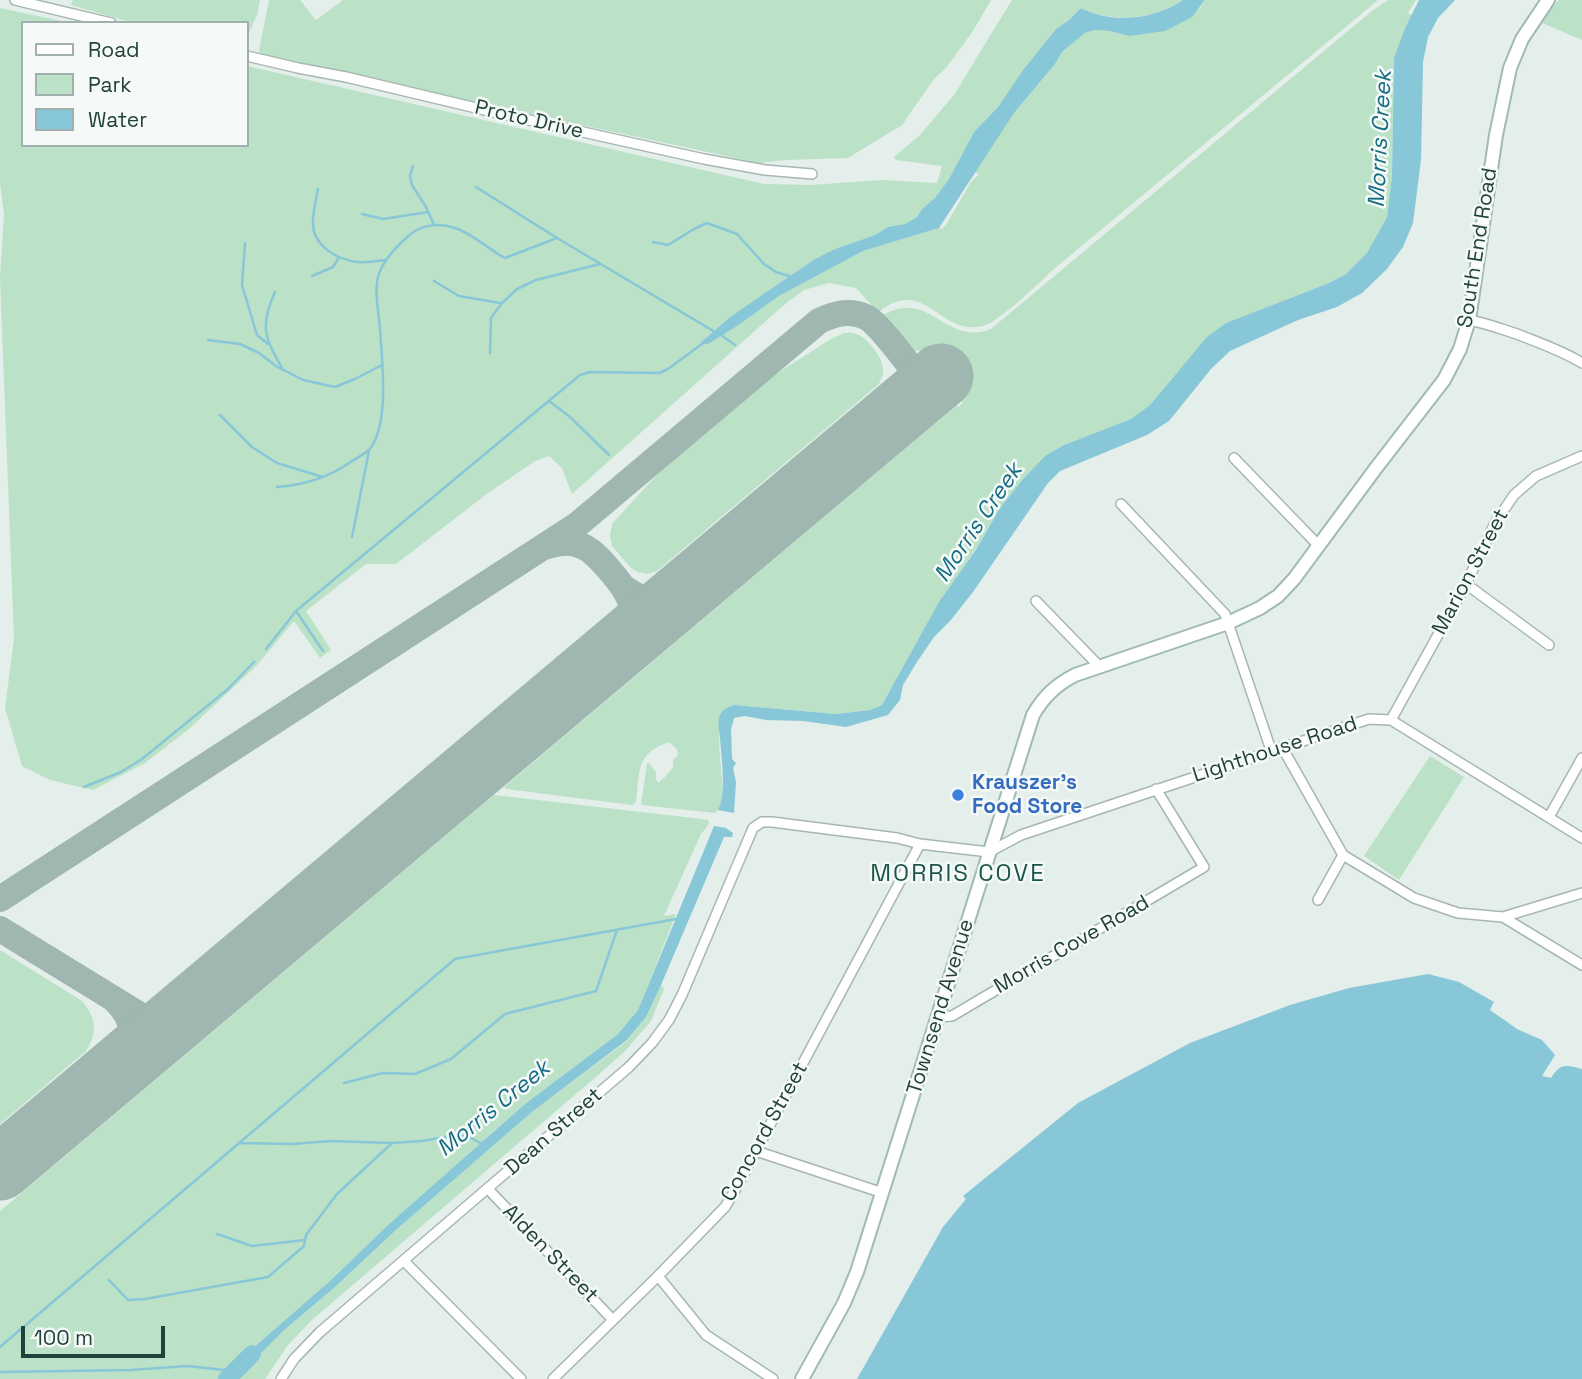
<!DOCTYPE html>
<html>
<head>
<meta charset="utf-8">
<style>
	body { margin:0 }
	#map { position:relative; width:1582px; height:1379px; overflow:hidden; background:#e4eeea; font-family:"Space Grotesk",sans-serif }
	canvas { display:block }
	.legend { position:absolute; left:21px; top:21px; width:228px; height:126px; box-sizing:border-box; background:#f5faf8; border:2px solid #a0b0ac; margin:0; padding:9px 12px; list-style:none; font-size:21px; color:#21423a }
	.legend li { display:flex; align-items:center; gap:14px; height:35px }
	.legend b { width:35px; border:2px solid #a0b0ac }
	.scale { position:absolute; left:21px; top:1326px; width:144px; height:32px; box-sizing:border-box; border:4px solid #21423a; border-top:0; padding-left:9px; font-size:21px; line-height:24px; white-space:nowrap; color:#21423a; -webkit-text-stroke:5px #f5faf8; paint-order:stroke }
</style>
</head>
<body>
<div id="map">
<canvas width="1582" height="1379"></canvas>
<ul class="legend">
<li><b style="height:9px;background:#fff"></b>Road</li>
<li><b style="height:19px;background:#bbe1c7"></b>Park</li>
<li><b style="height:19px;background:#88c7d7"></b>Water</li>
</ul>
<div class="scale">100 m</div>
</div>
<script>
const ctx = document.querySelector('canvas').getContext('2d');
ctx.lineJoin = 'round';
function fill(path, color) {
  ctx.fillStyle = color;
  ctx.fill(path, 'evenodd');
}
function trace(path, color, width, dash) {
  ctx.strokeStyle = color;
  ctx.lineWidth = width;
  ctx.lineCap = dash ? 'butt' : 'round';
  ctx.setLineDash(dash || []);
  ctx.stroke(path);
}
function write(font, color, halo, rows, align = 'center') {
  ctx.font = font + ' "Space Grotesk",sans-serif';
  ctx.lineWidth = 5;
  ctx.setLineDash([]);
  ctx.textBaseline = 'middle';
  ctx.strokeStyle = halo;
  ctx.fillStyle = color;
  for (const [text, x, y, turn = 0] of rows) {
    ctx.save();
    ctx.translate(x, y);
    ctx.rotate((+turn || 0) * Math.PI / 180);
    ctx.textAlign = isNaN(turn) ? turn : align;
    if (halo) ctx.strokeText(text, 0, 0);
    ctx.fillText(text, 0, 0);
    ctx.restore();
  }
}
fill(new Path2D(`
	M73 0H260L257 15 247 37V23H134L71 5Z
	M269 0H300L316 20 343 0H991L973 31 946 68 934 79 902 125 848 158 786 160 759 163 264 57 259 51Z
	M1012 0H1183C1154 20 1112 23 1081 8L1069 20 1056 29 1023 70 998 107 974 132 949 179 935 198 922 209 917 217 905 224 888 227 875 235 835 249 815 259 756 299 729 318 701 342 740 324 779 296 863 251 939 228 942 229 946 225 971 182 979 174 974 172 1014 113 1055 64 1062 52 1085 33 1094 30 1110 31 1129 36 1200 8 1205 0H1378L1055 268C1041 281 999 322 983 326 938 337 927 275 878 312L856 288 829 283 804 290 785 304 572 494 562 468 549 456 535 461 488 493 396 564H366L306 611 331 650 320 658 294 621 257 665 189 729 145 763 93 790 50 780 22 766 5 708 14 639 0 278 4 214 0 184V8L71 23H23V145H247V66L764 184 811 185 882 180 937 183 942 166 896 160 894 157 919 136 954 95Z
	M1388 0H1416L1408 13 1412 15 1405 28 1394 58 1392 176 1387 217 1367 253 1346 274 1329 283 1226 323 1181 368 1150 405 1131 419 1064 445 1045 456 1023 479 1000 508 975 550 940 602 882 705 870 710 836 714 734 705C706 712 728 782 721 804 720 808 717 810 715 813L641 805 647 763H649L656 772V779L658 783 665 777 673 767V760L678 755C678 747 674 747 669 742 635 754 640 771 636 802L632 805 506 789 504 787 957 405 958 407 963 403 918 350 913 352 883 317V315C930 288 945 347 991 329L1372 11Z
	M1559 0H1582V40L1540 22Z
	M844 333C849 333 851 332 856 334 867 337 882 356 883 368 884 374 881 379 879 384L657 571 647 574 638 572 631 568 612 546 610 536 612 524 663 468 773 376 831 339Z
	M1430 756 1464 777 1399 880 1364 856Z
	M494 795 702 819 708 820 709 824 701 834 664 916 676 914 638 1010 618 1034 525 1104 389 1224 330 1281 283 1331 335 1287 397 1229 532 1112 627 1041 646 1017 661 985 664 989 651 1021 625 1051 597 1076 313 1319 288 1345 265 1379H0V1211Z
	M0 950 82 1001C96 1017 98 1033 86 1051L0 1124Z`), '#bbe1c7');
fill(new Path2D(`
	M1183 0H1205L1192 17 1165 31 1129 36 1110 31 1094 30 1085 33 1062 52 1055 64 1014 113 939 228 863 251 779 296 740 324 708 344 700 343 729 318 756 299 815 259 835 249 875 235 888 227 905 224 917 217 922 209 935 198 949 179 974 132 998 107 1023 70 1056 29 1069 20 1081 8C1112 24 1154 20 1183 0Z
	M1419 0H1455L1438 18 1428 37 1423 62 1421 160 1413 223 1403 247 1387 269 1362 293 1337 307 1298 320 1230 351 1211 369 1169 421 1147 435 1060 471 1048 483 973 592 950 621 934 637 917 662 903 685 900 700 888 715 846 727 803 721 766 720 745 716 734 718 731 730 732 759 736 763 733 768 736 782 734 813 718 810C727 794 721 756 720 737 719 730 717 721 720 715 723 709 728 707 734 705L836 714 870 710 882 705 939 602 975 551 1000 508 1023 479 1045 456 1064 445 1131 419 1150 405 1207 337 1226 323 1329 283 1346 274 1367 253 1387 217 1392 176 1394 58 1405 28Z
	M714 826 726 828 733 833 732 837H724L661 985 646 1017 627 1040 532 1112 397 1229 335 1287 283 1331 242 1372 234 1371 235 1364 330 1281 389 1224 525 1104 618 1034 638 1010Z
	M1428 974 1459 982 1494 1002 1490 1010 1517 1029 1542 1040 1555 1055 1542 1076 1551 1078C1561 1063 1565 1065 1582 1069V1379H857L943 1227 966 1199 963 1196 1078 1103 1190 1043 1290 1005 1349 988Z`), '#88c7d7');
trace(new Path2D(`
	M413 166 410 176 412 185 426 207 434 225
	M476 187 557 238 715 332
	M318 189C316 199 313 211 313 222 312 245 337 260 358 262 367 263 377 261 386 260
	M362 214 383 219 428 212
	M653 242 668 245 694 229 707 223 737 234 764 264 776 272 789 276
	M245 243 242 285 257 335 268 344
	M312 276 333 267 338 259
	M434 281 459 296 500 303
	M275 292C259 327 265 338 283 370
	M721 335 735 345
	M208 340 240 344 259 353 276 366 303 380 335 387 355 379 382 365
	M490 353 491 318 501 304 517 289 536 280 600 264
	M549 401 570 417 609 455
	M220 415 252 447 277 463 323 477
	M277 487C302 485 325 479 346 465 353 460 363 455 369 450 390 426 382 360 380 330 379 313 374 293 378 277 382 262 395 248 406 238 419 225 437 222 455 228 472 233 489 250 505 258L557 238
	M352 537 369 451
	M296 611 323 651
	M266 649 296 611 580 375 590 372 659 373 668 369 706 341
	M84 787 121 772 142 759 228 689 254 662
	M344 1083 383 1073 415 1074 451 1059 505 1014 596 991 617 930
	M239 1143 293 1144 330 1141 392 1143 422 1141 458 1135 473 1139 482 1144
	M217 1234 252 1246 305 1240
	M109 1280 128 1300 145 1299 268 1277 304 1246 306 1235 337 1194 392 1143
	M0 1347 455 959 676 919
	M0 1372 131 1370 187 1366 234 1371`), '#88c7d7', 2.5);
trace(new Path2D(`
	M227 1379 252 1354`), '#88c7d7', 18);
trace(new Path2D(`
	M547 546C579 536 593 550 612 573 620 583 629 593 631 606 633 618 628 631 624 643
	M622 586C643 603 657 602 682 594
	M0 899 577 525 819 321C834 314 849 309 866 317 881 325 914 372 927 388
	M0 929 140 1015C157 1021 169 1017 186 1012
	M114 999C137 1022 135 1038 122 1065`), '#a0b6b0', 26);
trace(new Path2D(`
	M0 1168 941 376`), '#a0b6b0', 65);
const minor = new Path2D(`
	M15 0 111 23
	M247 56 298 68 346 77 493 112 704 159 765 170 812 174
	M1469 320C1486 323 1501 329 1517 334 1539 343 1561 350 1582 363
	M1234 458 1319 546
	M1121 504 1225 614 1271 750
	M1466 584 1549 645
	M1036 601 1099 666
	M1391 720 1466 584 1495 523 1514 495 1536 476 1582 456
	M1282 747 1343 855 1414 898 1458 913 1503 917 1582 965
	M1549 817 1582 758
	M1318 900 1343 855
	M1503 917 1582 893
	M938 1017 952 1016 1204 867 1156 789
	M756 1151 883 1193
	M488 1189 613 1320
	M404 1261 521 1379
	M658 1276 706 1335 773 1379
	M281 1379 294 1359 320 1332 629 1067 652 1043 669 1020 682 995 753 828 762 822H772L897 838 920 844 989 852 1021 835 1369 719 1391 720 1582 838
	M553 1379 658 1276 725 1207 733 1194 920 844`);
const secondary = new Path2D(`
	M802 1379 844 1303 857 1272 1033 715C1044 696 1056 685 1075 675L1228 623 1260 608 1278 596 1294 579 1376 468 1444 380 1460 349 1469 320 1496 135 1510 68 1522 39 1548 0`);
trace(minor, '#a6b7b2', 12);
trace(secondary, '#a1bbb3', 16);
trace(minor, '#fff', 9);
trace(secondary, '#fff', 12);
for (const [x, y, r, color] of [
	[958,795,7,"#3f7fe0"]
]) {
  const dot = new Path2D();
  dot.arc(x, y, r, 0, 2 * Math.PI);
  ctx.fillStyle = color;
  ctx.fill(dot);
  trace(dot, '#f5faf8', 2.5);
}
write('21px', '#21423a', '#f5faf8', [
	["Proto Drive",529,120,13],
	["South End Road",1478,248,-81],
	["Marion Street",1471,572,-62],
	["Lighthouse Road",1275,750,-18],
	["Morris Cove Road",1072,945,-30],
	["Townsend Avenue",941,1007,-73],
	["Dean Street",554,1132,-41],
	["Concord Street",765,1132,-61],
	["Alden Street",550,1254,46]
]);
write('bold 21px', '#366cbe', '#f5faf8', [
	["Krauszer's",972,783],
	["Food Store",972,807]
], 'left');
write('italic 23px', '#166c83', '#f5faf8', [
	["Morris Creek",1381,139,-87],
	["Morris Creek",979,523,-56],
	["Morris Creek",494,1109,-39]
]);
ctx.letterSpacing = '2px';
write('24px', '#1b564a', '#f5faf8', [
	["MORRIS COVE",958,874]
]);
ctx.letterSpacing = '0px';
</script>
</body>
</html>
